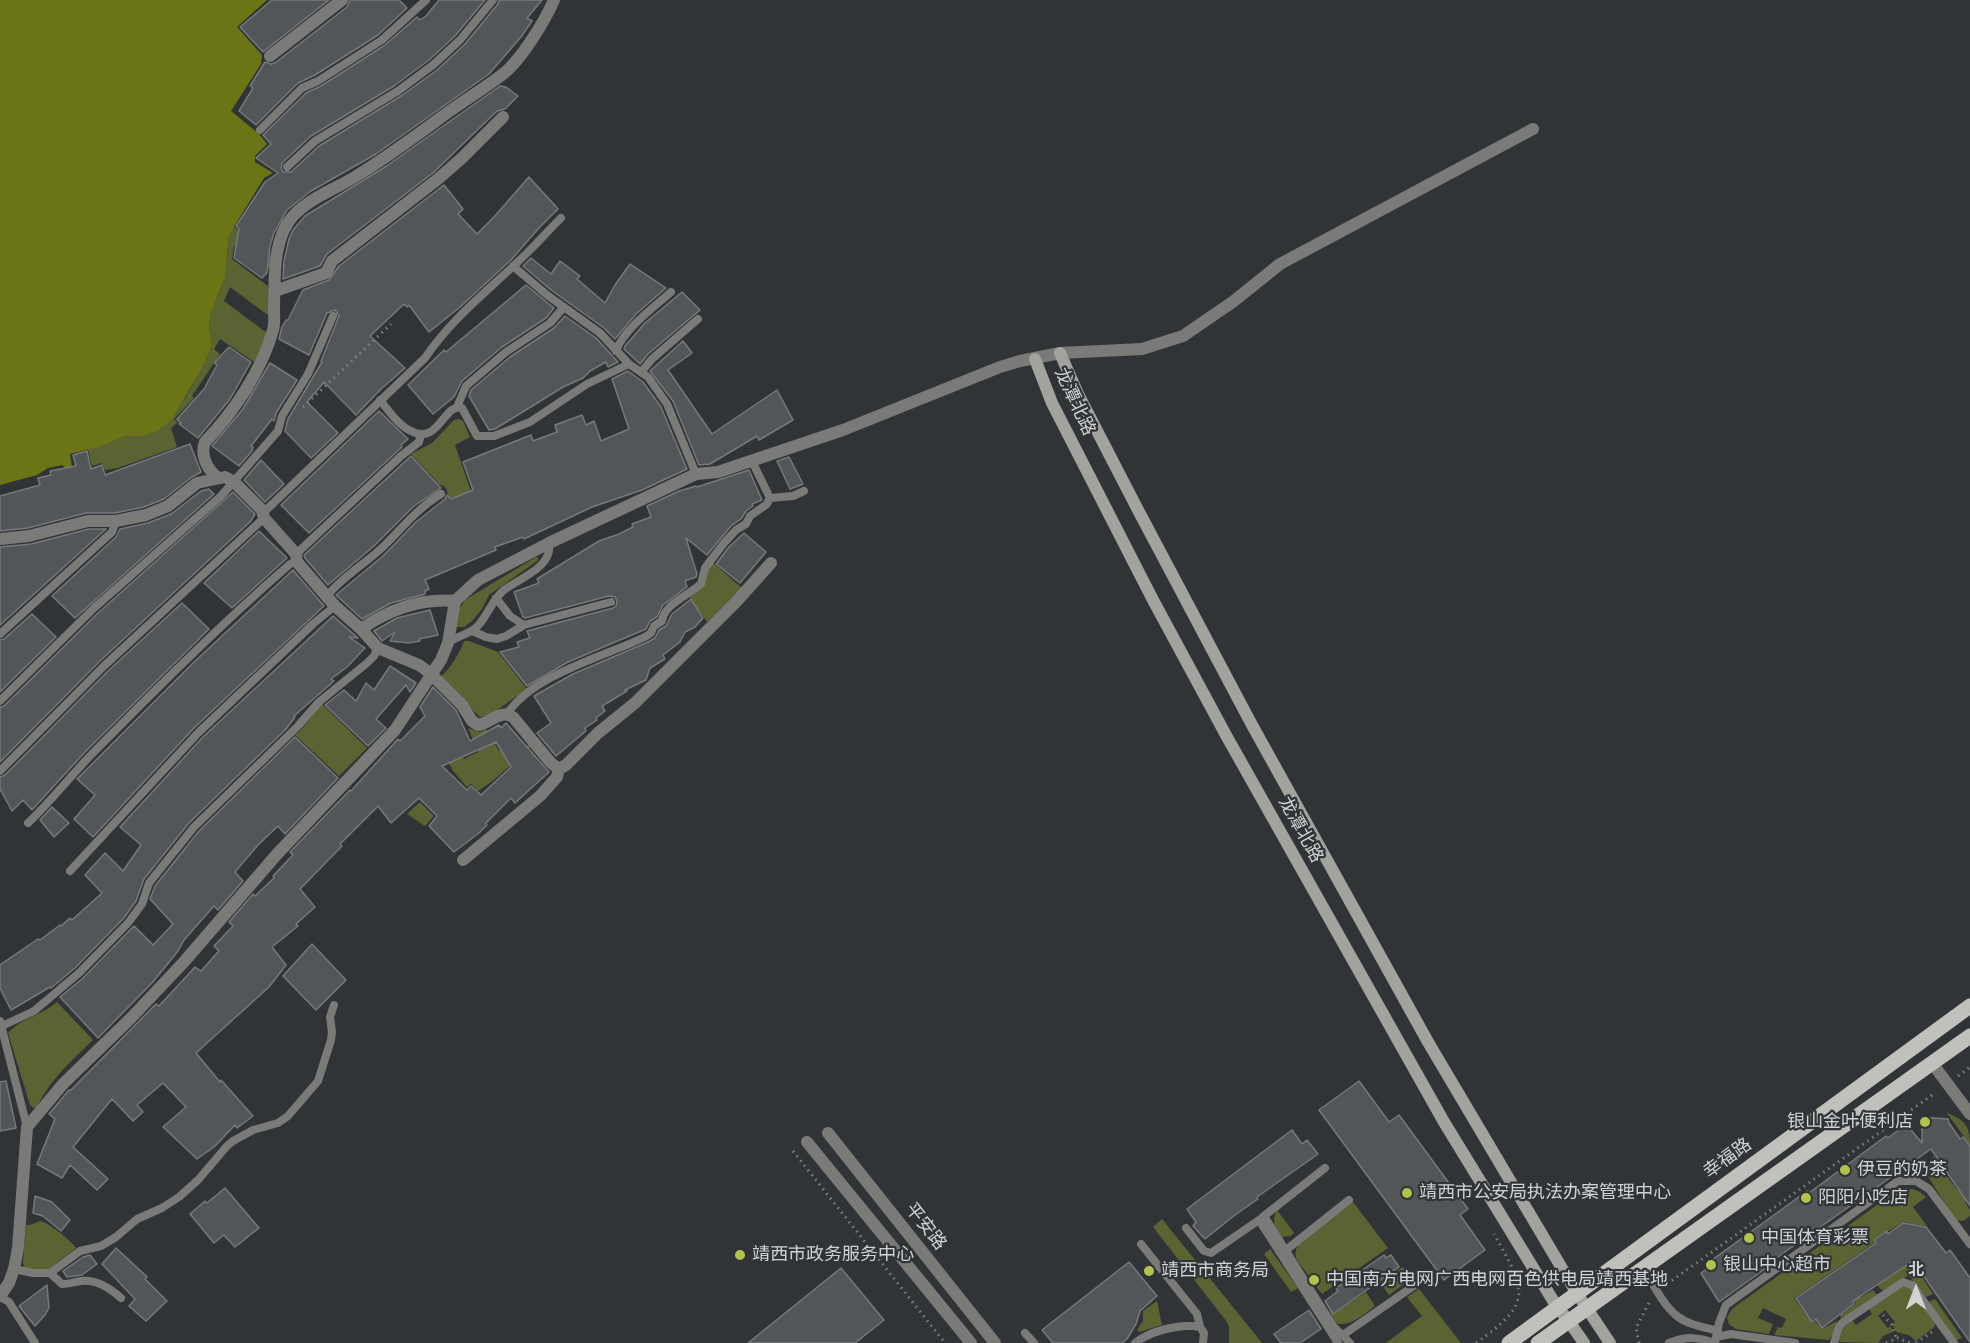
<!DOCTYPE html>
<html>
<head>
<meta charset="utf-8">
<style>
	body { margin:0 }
	#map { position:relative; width:1970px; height:1343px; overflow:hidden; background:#313436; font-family:"Sofia Sans Condensed","Noto Sans SC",sans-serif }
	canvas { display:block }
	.north { position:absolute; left:1886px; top:1259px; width:60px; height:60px; -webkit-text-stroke:4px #313436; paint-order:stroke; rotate:0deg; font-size:16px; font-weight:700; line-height:24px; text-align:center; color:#d0d2d4 }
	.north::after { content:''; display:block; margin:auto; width:21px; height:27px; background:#d0d2d4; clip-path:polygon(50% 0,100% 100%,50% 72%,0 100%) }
</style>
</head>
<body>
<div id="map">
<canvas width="1970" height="1343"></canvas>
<div class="north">北</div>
</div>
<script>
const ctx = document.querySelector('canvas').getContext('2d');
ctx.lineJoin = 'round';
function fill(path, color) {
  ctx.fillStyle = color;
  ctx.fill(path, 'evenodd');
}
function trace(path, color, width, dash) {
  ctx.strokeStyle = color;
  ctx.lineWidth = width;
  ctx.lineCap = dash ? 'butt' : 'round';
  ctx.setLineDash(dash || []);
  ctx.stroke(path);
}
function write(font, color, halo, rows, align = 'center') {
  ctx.font = font + ' "Sofia Sans Condensed","Noto Sans SC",sans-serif';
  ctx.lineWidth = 4.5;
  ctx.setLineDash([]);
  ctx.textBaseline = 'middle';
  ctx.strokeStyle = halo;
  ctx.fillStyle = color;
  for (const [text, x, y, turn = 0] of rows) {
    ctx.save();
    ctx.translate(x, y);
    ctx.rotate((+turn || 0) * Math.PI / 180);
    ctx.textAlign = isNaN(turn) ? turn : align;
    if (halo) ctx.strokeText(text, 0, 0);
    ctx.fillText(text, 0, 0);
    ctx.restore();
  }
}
fill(new Path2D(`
	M233 226 271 256V269L234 246 232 259 268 286 269 295 268 315 230 287 224 301 267 333 256 363 220 339 214 349 220 354 192 396 194 398 174 419 178 422 171 428 177 447 118 468 105 470 102 463 92 466 88 449 102 446 126 436H143L185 398 202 369 212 345 209 326 211 314 225 277 229 235Z
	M459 419 463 421 470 437 455 445 478 512 461 518 452 497 448 498C448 492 447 485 440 485L411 454 432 443 454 420Z
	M536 557 539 558 537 561 489 595 482 609 472 621 464 627H456L460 608 465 600Z
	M712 562 742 588 707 622 690 597C704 589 705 575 712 562Z
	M464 641H469L498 652 527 689 490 715 480 717 441 679 442 675C450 670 461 650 464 641Z
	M322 704 367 748 339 776 295 735C306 727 312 714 322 704Z
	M468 728 479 732 486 729 499 751 513 744 520 750 529 744 531 747 494 780 478 791 471 784 467 787 453 771 446 758 459 751 464 759 478 752Z
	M420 802 434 816 425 826 407 814Z
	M57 1002 93 1040C72 1060 49 1081 37 1107L34 1108 30 1105 8 1033C20 1019 42 1015 57 1002Z
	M1947 1113C1965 1120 1970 1126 1970 1145Z
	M1934 1156 1941 1165 1944 1164 1946 1168 1943 1171 1959 1192 1965 1189 1970 1199 1965 1202 1970 1210V1216L1963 1221 1955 1220 1926 1173 1928 1164Z
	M1912 1189 1920 1192 1926 1197 1913 1207 1927 1226 1903 1222 1889 1231 1887 1230 1873 1240 1874 1243 1794 1298 1812 1323 1815 1321 1822 1329 1837 1321 1834 1333 1829 1340 1774 1335 1778 1327 1782 1328 1786 1319 1763 1308 1758 1318 1773 1324 1769 1334 1736 1329 1729 1324 1727 1317 1733 1308 1891 1195 1902 1190Z
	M1353 1202 1388 1248 1322 1294 1297 1260C1294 1252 1296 1247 1302 1241Z
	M1277 1210 1294 1233 1290 1236 1282 1237C1275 1227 1271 1221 1277 1210Z
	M1162 1219 1262 1343H1229V1328L1227 1322 1153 1227Z
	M40 1221C48 1222 72 1241 76 1248L46 1271 28 1269 24 1267 23 1262 26 1225H30Z
	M1270 1249 1298 1288 1291 1292 1264 1254Z
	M1912 1262 1933 1294 1926 1297 1910 1277 1907 1276 1886 1290H1882L1877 1285 1893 1275 1886 1265Z
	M1403 1267 1411 1279 1389 1295 1380 1282Z
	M1903 1286H1909L1934 1321 1935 1326 1933 1328 1916 1341 1909 1335 1896 1332 1892 1324 1895 1322 1885 1310 1878 1316 1888 1328 1890 1326 1893 1332 1883 1336 1878 1343 1840 1342 1839 1341 1843 1328 1852 1320 1856 1325 1872 1314 1869 1308Z
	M1419 1289 1461 1343H1386L1422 1316 1407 1297Z
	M1856 1289 1861 1297 1873 1290 1877 1295 1876 1297 1843 1319 1841 1318 1839 1313 1840 1312 1842 1314 1856 1304 1849 1293Z
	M1366 1292 1375 1306C1364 1314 1350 1328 1335 1323L1329 1310 1332 1303 1338 1311Z
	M1935 1299 1962 1338 1956 1340 1930 1304V1301Z
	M1157 1301 1162 1325 1139 1332 1137 1330 1143 1321V1311Z`), '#5c6333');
fill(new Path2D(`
	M0 0H267L237 27 262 55 261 64 231 111 259 134 267 144 255 156V162L273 173 264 178 229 235 225 277 211 314 209 326 212 345 202 369 171 420 157 431 143 436H126L102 446 70 454 72 468 65 470 63 465 48 468 37 475 0 485Z`), '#6b7515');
const building = new Path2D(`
	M272 0H329L263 52 240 27Z
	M350 0H399L407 8 378 35 315 75 298 83 256 125 239 111 253 88 250 86 265 62 271 64 275 63 347 7Z
	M439 0H485L455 36 429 60 394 86 311 136 282 163 281 168 283 172H291L319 146 401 96 437 70 465 44 498 4 499 0H542L527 18 532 21 521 37 489 74 376 154 311 191 287 210 274 233 270 246 267 273 262 278 234 258 239 229 236 226 265 182 278 173 256 158 271 144 263 135 306 93 321 86 385 45 417 17 420 20 426 16Z
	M500 86 506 87 518 96 505 109 497 111 433 173 327 254 320 266 283 279 284 261 289 239 293 230 305 216 385 167Z
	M529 177 558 209 538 229 511 260 459 308 429 332 409 305 407 307 404 304 370 336 405 368 380 390 356 415 324 382 307 402 338 433 311 458 285 431 288 419 322 362 321 361 339 316 335 310 327 313 309 355 279 339 282 327 286 320H288L303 290 329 280 339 266 444 185 463 209 458 214 477 234 494 217Z
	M531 258 551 274 560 261 580 276 577 279 605 303 615 285 630 264 666 288 636 314 615 339 604 328 551 290 523 266Z
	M526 285 554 308 546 318 502 347 462 381 454 397 433 414 408 385 444 350 446 352Z
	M682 292 700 310 648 354 640 364 624 349 625 346 645 323Z
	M565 316 596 338 618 362 608 367 606 362 590 371 583 378 563 387 495 429 489 430 469 396 471 390 510 357 554 328Z
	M683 341 692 353 668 370 712 434 777 390 793 420 759 440 757 436 710 464 699 465 673 401 650 371Z
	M229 347 251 362 230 399 198 438 179 424 181 423 177 419 204 389 217 365 214 363Z
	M270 363 297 380 276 413 274 421 272 419 251 446 253 447 252 451 239 466 212 446 243 409Z
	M628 371 643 382 661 407 687 469 642 490 592 507 524 539 523 537 495 547 496 550 425 580 429 589 425 591V594L391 603 362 619 336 595 383 556 416 522 445 499 447 495 451 499 473 490 463 462 531 435 533 441 557 432 555 425 582 415 586 425 594 421 601 441 629 429 612 379Z
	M379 411 408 439 401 445 402 447 309 533 281 505Z
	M190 444 201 472 192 477 164 499 144 507 115 513H86L28 528 0 531V496L40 485 38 478 51 475 50 471 76 466 73 455 87 451 91 469 102 465 105 475Z
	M411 456 441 488 414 506 374 546 328 585 305 558 304 555Z
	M789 457 803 484 790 489 777 461Z
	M261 460 284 484 265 502 244 480Z
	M749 470 762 500 752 504 753 506 746 511 741 519 731 526 707 555 686 538 697 574 696 577 685 581 687 587 663 605 657 617 650 621 646 629 568 662 527 686 500 652 519 647 517 642 530 638 527 631 613 608 616 606 617 601 615 597 609 596 525 618 523 617 514 592 539 583 537 579 599 541 619 534 633 527 632 524 651 517 647 506 679 491 696 486 697 487Z
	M209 489 214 494 75 618 52 596 116 537 120 529 148 523 171 514 201 491Z
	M233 492 255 514 250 522 100 661 0 762V707L4 706 97 614Z
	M89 529H106L0 625V547L31 544Z
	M259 531 287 558 232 608 204 583Z
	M744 533 766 552 740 583 716 564 729 547Z
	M293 570 324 606 194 728 93 837 74 819 95 795 77 779 193 663Z
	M691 599 703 618 695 627 685 632 680 642 663 655 665 659 650 668 646 680 625 690 627 691 602 706 605 711 596 718 597 720 585 728 586 731 556 756 537 733 551 723 534 696 573 674 648 642 655 638 659 630 666 626 672 614Z
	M182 603 209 629 85 752 32 810 23 800 12 811 0 789V777L5 775 108 671Z
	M430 610 438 635 419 639 420 641 409 643 390 641 395 632 382 641 374 631 397 618Z
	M32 614 56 637 0 692V640L4 639Z
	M333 616 358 638 349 637 365 648 347 667 331 679 334 681 294 716 295 717 286 729 189 823 144 879 136 901 123 919 75 968 51 988 50 987 11 1010 0 988V965L38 939 40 940 60 925 61 926 70 918 72 920 102 893 85 875 105 853 123 871 141 845 120 827 203 737Z
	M390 666 416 683 410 692 406 685 376 719 386 728 368 746 325 705 344 690 356 701 366 683 374 690Z
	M433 687 456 710 470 741 499 725 501 728 506 723 549 772 515 803 511 798 486 823 487 825 479 833 454 852 429 826 437 816 419 798 391 823 378 806 340 844 342 846 300 889 315 907 296 924 298 926 272 947 286 965 269 987 196 1053 220 1082 221 1080 253 1116 237 1128 235 1125 214 1147 197 1159 163 1127 186 1107 163 1083 137 1105 143 1112 133 1121 112 1099 73 1147 108 1179 97 1190 70 1165 62 1178 37 1164 55 1119 49 1114 69 1090H71L156 1004 159 1006 195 967 201 971 219 951 214 946 233 926 229 922 253 894 255 896 274 878 273 876 293 855 290 852 350 790 351 791 398 739 400 741 425 716 420 707ZM496 742 511 767 481 795 471 786 467 790 442 766Z
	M295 737 338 778 285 834 278 826 258 845 235 872 243 881 218 910 214 906 184 940 178 951 152 983 98 1038 60 997 83 978 134 926 153 945 173 924 150 899 155 886 199 831Z
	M52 807 69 823 54 837 40 820Z
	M312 944 346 980 316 1010 283 976Z
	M6 1081 16 1128 0 1131V1082Z
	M1359 1081 1389 1122 1399 1115 1468 1209 1460 1215 1485 1250 1444 1280 1319 1110Z
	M1922 1117 1948 1119 1949 1123 1960 1139 1963 1137 1970 1146V1206L1931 1149 1775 1259 1776 1261 1719 1302 1701 1273 1708 1268 1705 1265 1807 1191 1809 1193 1886 1136 1888 1138 1906 1124 1922 1143Z
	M1292 1130 1302 1144 1307 1140 1318 1154 1257 1197 1258 1199 1235 1215 1205 1239 1193 1226 1196 1222 1187 1209Z
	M225 1188 259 1228 235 1247 224 1235 214 1243 190 1214 205 1201 207 1203Z
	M35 1196 52 1202 70 1220 61 1231 43 1216 33 1213Z
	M1903 1223 1926 1227 1946 1253 1950 1250 1970 1278V1342L1913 1261 1853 1301 1854 1304 1822 1328 1816 1319 1812 1322 1796 1298 1876 1243 1874 1240 1887 1231 1888 1234Z
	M116 1248 147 1277 145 1279 167 1301 146 1321 129 1306 135 1299 102 1264Z
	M90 1255 97 1264 82 1275 67 1277 63 1271 83 1257Z
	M1384 1255 1386 1258 1391 1255 1399 1267 1333 1314 1325 1301 1338 1291 1336 1288Z
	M1129 1262 1157 1296 1140 1311 1136 1324 1127 1339 1122 1343H1053L1042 1330Z
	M841 1268 884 1320 855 1343H748Z
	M47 1285 49 1308 45 1315 35 1326 19 1306Z
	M1309 1310 1321 1329 1300 1343H1281L1274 1334Z`);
fill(building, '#535658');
trace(building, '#76797c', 1.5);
trace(new Path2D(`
	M303 407 391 324
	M1958 1076 1970 1067
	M793 1151 945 1343
	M1667 1284 1935 1093
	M1883 1315 1892 1325 1896 1338
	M1476 1343C1534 1302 1526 1291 1494 1234
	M1639 1343 1636 1328 1650 1301
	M1886 1343 1898 1338 1910 1343
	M1916 1343 1932 1332`), '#7d8082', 3, [1.5, 4.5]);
trace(new Path2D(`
	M260 130 302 88 318 81 382 40 426 0
	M287 167 315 141 398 91 433 65 460 40 493 0
	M513 266 547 295 600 333 629 364 648 377 667 404 696 474
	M616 351C623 330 655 306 671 292
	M642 371 652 359 698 319
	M380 400C389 411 398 425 411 431 439 446 444 402 462 408L477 436H494L530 422 587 384 629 364
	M457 407 466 386 506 352 550 323 564 307
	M770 498 793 496 804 491
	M263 513 425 358C455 314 492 288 529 251 540 240 550 229 561 218
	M296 554 401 456 419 442 421 434
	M327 596C344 575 367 563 386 544 404 526 419 507 441 494
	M496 598 510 616 524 625
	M472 631 486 637 497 639 506 636 524 625 611 602
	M0 634 112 532 116 521
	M448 643C456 637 465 635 473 630 485 623 491 600 504 590 520 578 553 567 549 543
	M0 701 93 609 221 496 278 431 282 416 308 374 333 316
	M507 714C534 674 603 657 645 637L651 633 654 626 662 621C664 604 689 595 701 584L705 568 724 543 736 530 746 524 750 516 767 504 770 498 751 459
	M0 771 104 666 264 518
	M28 823C50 802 69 778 90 756 155 690 220 625 290 564L297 562
	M70 871 198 733 314 623 335 606
	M0 1021 27 1127
	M2 1026 34 1011 79 973 128 923 142 904 149 883 194 827 298 726 319 702 367 663 374 656 378 648
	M1264 1216 1325 1168
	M1186 1228 1204 1251 1211 1253 1259 1220
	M1141 1244 1197 1314 1200 1327
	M1286 1250 1349 1200
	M14 1269 33 1273H50L80 1251 101 1246 116 1237 137 1219 162 1208 179 1197 198 1180 227 1146 233 1141 253 1130 278 1123 288 1116 318 1081 331 1040 332 1032 330 1017 334 1005
	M1644 1269C1653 1284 1663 1305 1677 1316 1688 1325 1704 1327 1718 1331
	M50 1273 62 1284C69 1284 74 1282 81 1281 96 1279 111 1289 121 1298
	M0 1297 9 1302 35 1343
	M1025 1333 1034 1343
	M1343 1335 1415 1285
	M1716 1337 1731 1334 1795 1343
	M1135 1343C1150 1331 1181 1323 1200 1327L1204 1333 1203 1343
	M1338 1343 1259 1220 1264 1216 1333 1326 1350 1343
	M1669 1343C1686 1336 1698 1337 1715 1343
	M1715 1343 1719 1323 1726 1305 1898 1181H1916L1929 1189 1970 1244
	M1834 1343 1839 1327 1842 1323 1903 1282 1912 1285 1954 1343`), '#7a7a79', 8);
trace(new Path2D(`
	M270 56 342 0
	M275 291 326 273 332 261 438 179 462 158 503 117
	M217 477C207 469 200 455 205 442 234 412 262 370 273 330 275 323 274 315 274 307 275 279 272 239 293 216 311 197 336 189 358 175 389 156 417 135 447 113 465 100 485 88 503 74 521 60 545 21 554 0
	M0 539 29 536 88 521H116L146 515 168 506 197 483 225 477 234 482 262 510 264 518 296 554 297 562 335 606 361 629 378 648 419 665 430 673 462 705 472 721 478 725C491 723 500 709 513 717L551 763 559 769 566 765 598 733 635 703 736 602 771 563
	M361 629C390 609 420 598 455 601
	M463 860 540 796 557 777 559 769
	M1932 1063 1970 1114
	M0 1296 9 1283 14 1269 18 1248 27 1127 63 1084 131 1018 183 963 278 853 395 730 441 660 448 643 455 601 478 580 549 543 696 474 718 472 843 430 1000 367 1020 361 1060 353 1142 349 1183 336 1234 301 1280 264 1533 129`), '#7a7a79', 12);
trace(new Path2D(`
	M828 1133 995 1343
	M807 1142 971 1343`), '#7a7a79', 12);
trace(new Path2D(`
	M1060 353 1078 394 1138 510 1252 725 1428 1042 1576 1292 1610 1343
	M1035 359 1052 403 1153 600 1227 737 1444 1122 1557 1307 1568 1320 1584 1343`), '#a2a29f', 12);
trace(new Path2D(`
	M1509 1343 1970 1006
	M1538 1343 1970 1036`), '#c0c1bd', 15);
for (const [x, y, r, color] of [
	[1925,1122,6,"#b3c24b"],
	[1845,1170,6,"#b3c24b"],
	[1407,1193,6,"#b3c24b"],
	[1806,1198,6,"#b3c24b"],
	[1749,1238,6,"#b3c24b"],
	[740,1255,6,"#b3c24b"],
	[1711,1265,6,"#b3c24b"],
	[1149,1271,6,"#b3c24b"],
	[1314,1280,6,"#b3c24b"]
]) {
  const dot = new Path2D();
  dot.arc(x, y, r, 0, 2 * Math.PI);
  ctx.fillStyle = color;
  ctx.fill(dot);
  trace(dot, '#313436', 2);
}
write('18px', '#d0d2d4', '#313436', [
	["龙潭北路",1074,402,65],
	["龙潭北路",1300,830,61],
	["幸福路",1728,1159,-36],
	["平安路",925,1227,52]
]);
write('18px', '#d0d2d4', '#313436', [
	["银山金叶便利店",1913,1122,"right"],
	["伊豆的奶茶",1857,1170],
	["靖西市公安局执法办案管理中心",1419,1193],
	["阳阳小吃店",1818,1198],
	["中国体育彩票",1761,1238],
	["靖西市政务服务中心",752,1255],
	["银山中心超市",1723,1265],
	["靖西市商务局",1161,1271],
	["中国南方电网广西电网百色供电局靖西基地",1326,1280]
], 'left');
</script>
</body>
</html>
